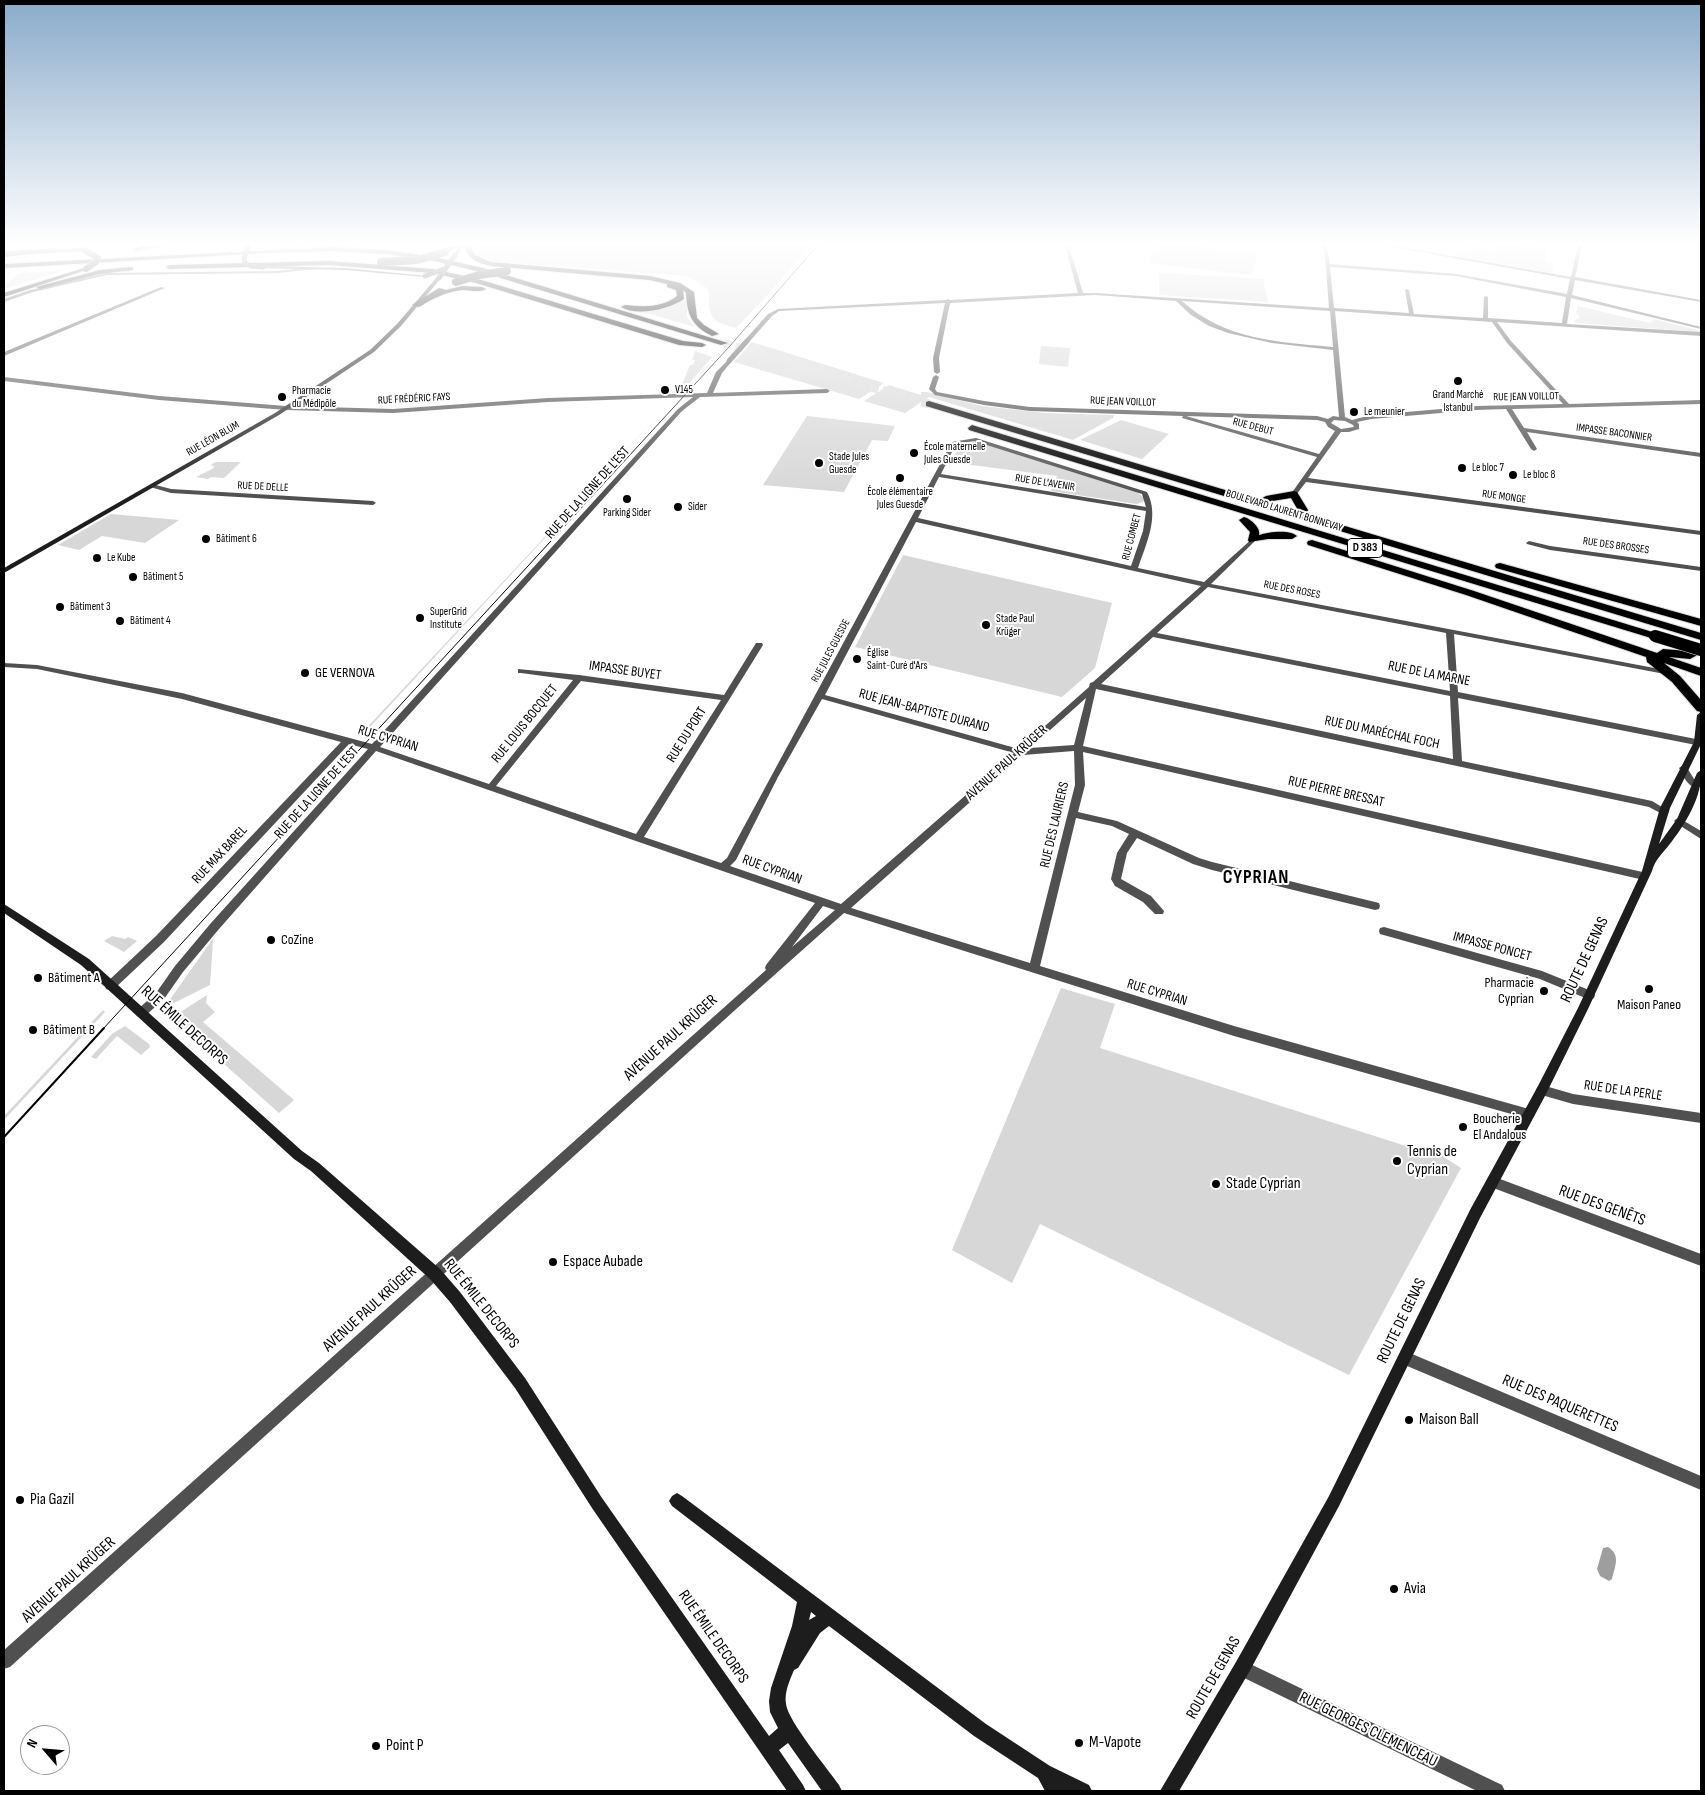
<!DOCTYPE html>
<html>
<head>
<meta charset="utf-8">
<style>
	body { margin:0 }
	#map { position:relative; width:1705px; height:1795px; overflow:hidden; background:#fff; font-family:"Sofia Sans Condensed",sans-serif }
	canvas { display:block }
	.frame { position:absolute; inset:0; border:5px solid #000; pointer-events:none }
	.north { position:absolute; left:20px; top:1725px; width:50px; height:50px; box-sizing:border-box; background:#fff; border:1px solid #999; border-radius:50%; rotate:297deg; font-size:14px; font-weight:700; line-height:20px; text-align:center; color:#000 }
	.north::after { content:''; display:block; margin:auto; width:18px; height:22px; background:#000; clip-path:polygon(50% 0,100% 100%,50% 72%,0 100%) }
</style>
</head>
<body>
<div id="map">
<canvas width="1705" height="1795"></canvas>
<div class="frame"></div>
<div class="north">N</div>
</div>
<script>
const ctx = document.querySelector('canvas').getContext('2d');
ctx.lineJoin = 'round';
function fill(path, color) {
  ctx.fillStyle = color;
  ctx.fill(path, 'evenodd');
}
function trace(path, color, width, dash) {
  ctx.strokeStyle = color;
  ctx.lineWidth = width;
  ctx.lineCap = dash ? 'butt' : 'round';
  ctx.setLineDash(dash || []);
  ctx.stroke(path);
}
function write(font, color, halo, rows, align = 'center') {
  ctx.font = font + ' "Sofia Sans Condensed",sans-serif';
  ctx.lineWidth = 4;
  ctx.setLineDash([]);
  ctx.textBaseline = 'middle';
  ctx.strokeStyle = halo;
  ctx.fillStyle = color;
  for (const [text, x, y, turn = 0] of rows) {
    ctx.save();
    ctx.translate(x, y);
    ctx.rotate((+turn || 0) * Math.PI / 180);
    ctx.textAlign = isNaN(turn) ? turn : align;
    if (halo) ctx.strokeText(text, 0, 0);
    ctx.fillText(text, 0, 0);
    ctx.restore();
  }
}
fill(new Path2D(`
	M474 246H809L768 295 736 328C717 322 709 322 709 300 709 296 710 293 707 289 702 283 693 280 686 276L491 261C482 259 473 256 474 246Z
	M1155 246H1189L1258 253 1251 275 1148 263Z
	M1468 246 1494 249 1497 246 1546 248 1545 262 1553 263 1552 273 1456 256 1460 249 1468 250Z
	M63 271 4 289V287L19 273Z
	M1159 273 1263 279 1268 302 1159 295Z
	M684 300 687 302V317L695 327 637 310 662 308Z
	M1578 306 1650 323 1654 319 1701 331V332L1575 323 1574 321 1579 318V315L1576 314Z
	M752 342 884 383 859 399 734 362Z
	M1041 346 1070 348 1068 367 1039 364Z
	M695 351 712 357 686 387 681 390H675L683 382 690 365H693L695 360H692Z
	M889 385 921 395V392H927L982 406 1045 413 1114 415 1113 418 1073 440 929 397 905 413 864 401Z
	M669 404 369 728 359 736Z
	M807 416 895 426 888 441 872 440 844 492 763 485Z
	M1121 420 1169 434 1142 459 1080 440Z
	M973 440 1135 490 1145 499 1143 502 1136 504 1051 491 1057 476 956 463 957 461 952 460 961 443Z
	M216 462H241L224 478 211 477 208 479 196 477 214 468H213L214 466 210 465Z
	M111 514 179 520 145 543 102 536 79 550 58 545Z
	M903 555 1112 603 1095 668 1062 697 855 647Z
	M219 930 213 940 210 985 168 1006 166 1005Z
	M112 936 125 939 128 937 137 941 124 952 104 941Z
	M1061 988 1115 1004 1100 1048 1434 1155 1436 1152 1461 1168 1349 1375 1040 1224 1012 1283 952 1250Z
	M207 995 206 1003 215 1012 203 1022 294 1100 279 1113 177 1022 179 1013Z
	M103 1010 105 1012 4 1120V1116Z
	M125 1026 149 1044 150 1047 141 1055 117 1036 96 1059 91 1057 112 1034Z`), '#d7d7d7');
fill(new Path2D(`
	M1608 1547C1621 1555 1615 1566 1612 1579L1609 1581 1600 1576 1597 1569 1603 1548Z`), '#9e9e9e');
trace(new Path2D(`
	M724 343 848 380`), '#d9d9d9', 8, [8, 4]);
trace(new Path2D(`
	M844 379 929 404`), '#d9d9d9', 9, [9, 4.5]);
const primary = new Path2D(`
	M84 248 86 251 4 255V251Z
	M84 268 89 269 4 297V293Z`);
const highway = new Path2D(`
	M144 246H163L135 251 132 249Z
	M450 246H458L447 253H443V251Z
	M464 246H470L475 255 491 262 650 276 680 283 694 292 697 318 704 325 719 334 712 336C692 326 687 315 686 293L683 290 684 299C670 309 637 317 621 307L625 305C643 307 662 308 677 296L676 290 667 287V284L650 280 491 266C478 263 468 259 464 246Z
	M333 247 387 250 434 257 483 268 728 343 721 345 481 272 434 261 387 254 333 251 266 253 4 268V264Z
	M56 248 58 249V251L4 257V253Z
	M329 261 433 269 478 279 683 341 702 343 706 345 702 347 679 345 476 283 433 273 329 265 169 269 166 267 169 265Z
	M131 267 133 268V270L100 274 40 289 36 287 100 270Z
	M462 286 482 287 486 289C479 293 470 290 463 290 447 291 432 299 419 307L412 305 439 288 446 290Z
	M929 401 1701 633V640L926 406V402Z
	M972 425 1659 634 1661 636 1655 639 1651 638 969 430 968 428Z
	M1294 491 1297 492 1308 510 1307 512H1299L1291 498 1266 502 1261 499 1266 496Z
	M1244 517C1251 519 1261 528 1259 535 1269 532 1289 529 1297 536L1292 539H1268L1249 542 1248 540 1250 532 1239 520Z
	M1312 540 1474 591 1657 653 1663 649 1688 651 1701 645V653L1690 659 1669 657 1701 668V676L1664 663 1680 676 1701 700V712L1697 711 1672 682 1647 662 1646 657 1466 595 1308 545 1307 543 1308 541Z
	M1500 563 1701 619V626L1496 568 1495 566 1496 564Z`);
trace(primary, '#dbdbdb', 2);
trace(highway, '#dbdbdb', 2);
fill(new Path2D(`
	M1065 246H1069L1083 293H1095L1329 308 1325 254 1322 246H1326L1330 264 1456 274 1567 294 1570 279 1387 246H1396L1571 277 1578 246H1582L1575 277 1701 300V302L1575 280 1572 295 1701 327V329L1571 298 1567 324 1701 332V336L1497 322 1511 341 1569 404 1701 400V404L1512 409 1524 428 1701 453V457L1527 432 1537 449 1534 451 1531 449 1506 409 1476 410 1371 419 1357 422 1359 424V429L1349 432H1341L1308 478 1701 531V535L1306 482 1296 495 1294 496 1291 494 1317 457 1182 418 1183 416 1030 411 984 405 935 395 929 389 933 377 936 375 939 377 935 389 937 392 984 401 1030 407 1317 416 1328 419 1333 416 1339 417 1333 350 1272 343 1228 333 1209 326 1191 315 1176 301 1095 295 950 303 939 358 940 372 937 374 934 372 933 358 945 303 779 311 772 316 749 342 744 341 768 314 778 309 946 300 948 299 950 300 1078 293ZM1330 267 1456 276 1566 297 1562 323 1488 318V297L1486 296 1484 297 1483 318 1414 314 1409 290 1407 289 1405 290 1409 313 1334 308ZM1182 301 1330 311 1333 347C1278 342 1225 340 1182 301ZM1335 311 1492 322 1507 343 1563 404 1476 406 1371 415 1352 420 1345 417ZM1186 416 1317 420 1325 422 1328 427 1335 431 1319 454ZM1334 420 1345 421 1353 425 1354 427 1341 429 1331 423Z
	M314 267 316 269 277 273 107 275 33 292 4 302V299L30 290 107 273 277 271Z
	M161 287 165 288 4 356V352Z
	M729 359 732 361 722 373 713 393 827 389 830 391 827 393 700 397 682 411 380 747 489 784 573 680 521 673H518V669L579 675 724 695 756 643H762L763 645 644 837 721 863 727 858 952 442 976 438 1147 492C1160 516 1146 544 1138 568L1204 582 1253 538 1256 540 1255 541 1211 584 1670 671 1674 673 1670 675 1454 634 1458 692 1701 740V746L1458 698 1462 761 1652 801 1667 810 1669 812 1664 815 1649 807 1096 689 1083 746 1647 873 1649 876 1644 880 1083 752 1085 785 1078 812 1117 821 1199 858 1212 862 1375 902 1379 903 1380 906 1379 909 1375 910 1212 870 1193 864 1137 838 1127 853 1121 879 1151 896 1164 911 1163 914H1155L1143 902 1115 886 1111 879 1117 853 1129 834 1112 826 1076 818 1040 966 1234 1026 1529 1109 1533 1110 1535 1114 1533 1118 1529 1119 1234 1036 844 913 734 1011 10 1667 4 1669V1650L766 970 765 968 766 965 815 903 376 751 219 929 183 972 164 999 145 1016 141 1018 137 1016 136 1013 137 1010 156 993 175 966 211 923 368 749 349 744 164 942 114 989 110 990 106 989 105 986 106 983 156 936 341 742 182 699 37 669 4 667V663L37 665 182 693 372 744 678 409 693 397 548 402 393 413 286 410 159 400 4 381V377L159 396 286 406 393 409 548 398 707 393 716 372ZM974 441 1142 494 1146 507 941 474 956 444ZM939 477 1146 511 1143 531 1131 566 918 518ZM916 522 1201 586 1093 682 1090 683 1089 687 1019 749 825 695ZM1208 587 1446 633 1450 691 1157 633ZM1153 637 1450 696 1453 759 1101 684ZM581 681 721 700 636 834 496 786ZM1086 698 1074 745 1030 748ZM822 699 1014 753 841 904 730 866 736 860 778 777ZM1074 751 1075 785 1030 963 851 908 1023 755ZM823 906 835 910 792 947Z
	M152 484 171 489 373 501 376 503 373 505 171 493 150 487V485Z
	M1529 541 1550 546 1701 567V571L1550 550 1527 544 1526 543Z
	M1683 765 1686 766 1694 779 1700 783V787C1688 789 1684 777 1679 768Z
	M1679 818 1701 831V839L1676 823 1674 821 1676 819Z
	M1384 927 1542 971 1594 992 1595 995 1594 998 1590 1000 1540 979 1380 934 1379 931 1380 928Z
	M1542 1085 1573 1094 1701 1113V1123L1573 1104 1538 1094 1536 1090 1538 1086Z
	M1492 1176 1701 1254V1266L1488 1186 1486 1182 1488 1178Z
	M1405 1351 1701 1476V1490L1400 1363 1398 1358 1400 1353Z
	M1242 1660 1502 1785 1505 1791H1477L1236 1674 1234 1668 1236 1662Z`), '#505050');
fill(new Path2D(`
	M459 246H463L457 256H453Z
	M263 266 345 268 427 276 425 277 345 270 261 268Z
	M437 277 441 278 401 326 374 352 279 415 4 573V568L275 413 370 350 397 324Z
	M1701 712V744L1670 808 1659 844 1677 819 1697 773 1701 770C1703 796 1685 825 1669 845 1662 854 1655 860 1652 871L1588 1009 1546 1094 1480 1218 1339 1506 1248 1674 1179 1791H1160L1236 1662 1329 1496 1470 1210 1538 1086 1578 1008 1642 871 1660 808 1694 742 1697 715Z
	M4 904 89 959 302 1151 319 1163 440 1269 460 1292 525 1378 602 1498 769 1736 778 1728 770 1712 769 1701 771 1688 792 1626 797 1602 672 1506 669 1501 672 1496 677 1493 682 1496 986 1724 1050 1766 1089 1785 1092 1791H1045L1038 1778 974 1736 829 1626 820 1633 798 1668 794 1670C790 1680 784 1692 786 1704 788 1721 827 1768 839 1785L842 1791H822L788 1743 779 1750 803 1785 806 1791H787L592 1508 515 1388 450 1302 430 1279 311 1171 294 1159 81 965 4 913ZM811 1612 816 1616 809 1620Z`), '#1d1d1d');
fill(primary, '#000');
fill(highway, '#000');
trace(new Path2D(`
	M103 1029 729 347 817 246`), '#000', 1);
trace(new Path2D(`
	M4 1137 104 1028`), '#000', 2);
const primaryBridge = new Path2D(`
	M84 250 98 258 96 262 86 269`);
const highwayBridgeFar1 = new Path2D(`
	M381 262 417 260 445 252
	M456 282 479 275 507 271`);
const highwayBridge = new Path2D(`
	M1655 636 1701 650`);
trace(primaryBridge, '#dbdbdb', 7, []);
trace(highwayBridgeFar1, '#dbdbdb', 8, []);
trace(highwayBridge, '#dbdbdb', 13, []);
trace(new Path2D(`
	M729 361 747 341`), '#505050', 5);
trace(new Path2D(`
	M248 246 244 259 245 263 251 266 263 267
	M425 276 444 269
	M439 278 455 255`), '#1d1d1d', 5);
trace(primaryBridge, '#000', 6);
trace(highwayBridgeFar1, '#000', 8);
trace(highwayBridge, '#000', 12);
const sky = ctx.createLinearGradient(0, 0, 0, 497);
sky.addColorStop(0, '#8aabca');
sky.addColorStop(0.49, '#fff');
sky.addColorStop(1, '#ffffff00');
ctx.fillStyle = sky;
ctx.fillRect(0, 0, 1705, 497);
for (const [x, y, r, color] of [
	[1458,381,5,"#000"],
	[665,390,5,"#000"],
	[282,397,5,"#000"],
	[1354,412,5,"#000"],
	[914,453,5,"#000"],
	[819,463,5,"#000"],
	[1462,468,5,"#000"],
	[1513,475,5,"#000"],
	[900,478,5,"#000"],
	[627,499,5,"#000"],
	[678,507,5,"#000"],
	[206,539,5,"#000"],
	[97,558,5,"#000"],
	[133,577,5,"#000"],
	[60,607,5,"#000"],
	[420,618,5,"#000"],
	[120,621,5,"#000"],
	[986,625,5,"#000"],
	[857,659,5,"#000"],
	[305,673,5,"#000"],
	[271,940,5,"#000"],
	[38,978,5,"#000"],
	[1649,989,5,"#000"],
	[1544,991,5,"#000"],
	[33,1030,5,"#000"],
	[1463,1127,5,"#000"],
	[1397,1161,5,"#000"],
	[1216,1184,5,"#000"],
	[553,1262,5,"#000"],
	[1409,1420,5,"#000"],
	[20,1500,5,"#000"],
	[1394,1589,5,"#000"],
	[1079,1743,5,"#000"],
	[376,1746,5,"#000"]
]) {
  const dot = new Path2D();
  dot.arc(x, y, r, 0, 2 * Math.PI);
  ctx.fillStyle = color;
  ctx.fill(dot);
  trace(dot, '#fff', 2);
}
write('11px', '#000', '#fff', [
	["V145",675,390],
	["Pharmacie",292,391],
	["du Médipôle",292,404],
	["Grand Marché",1458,395,"center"],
	["Istanbul",1458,408,"center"],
	["Le meunier",1364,412],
	["École maternelle",924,447],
	["Jules Guesde",924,460],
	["Stade Jules",829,457],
	["Guesde",829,470],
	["Le bloc 7",1472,468],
	["Le bloc 8",1523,475],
	["École élémentaire",900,492,"center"],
	["Jules Guesde",900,505,"center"],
	["Sider",688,507],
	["Parking Sider",627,513,"center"],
	["Bâtiment 6",216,539],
	["Le Kube",107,558],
	["Bâtiment 5",143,577],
	["Bâtiment 3",70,607],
	["SuperGrid",430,612],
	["Institute",430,625],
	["Stade Paul",996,619],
	["Krüger",996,632],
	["Bâtiment 4",130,621],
	["Église",867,653],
	["Saint-Curé d'Ars",867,666]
], 'left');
write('11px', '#000', '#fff', [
	["RUE JEAN VOILLOT",1526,397,-1],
	["RUE FRÉDÉRIC FAYS",414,399,-3],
	["RUE JEAN VOILLOT",1123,402,2],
	["RUE DEBUT",1253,427,15],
	["IMPASSE BACONNIER",1614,433,8],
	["RUE LÉON BLUM",213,439,-30],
	["RUE DE L'AVENIR",1045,483,9],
	["RUE DE DELLE",263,487,3],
	["RUE MONGE",1504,497,8],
	["BOULEVARD LAURENT BONNEVAY",1284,511,17],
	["RUE COMBET",1132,537,-75],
	["RUE DES BROSSES",1616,546,8],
	["RUE DES ROSES",1292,590,11],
	["RUE JULES GUESDE",831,651,-62]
]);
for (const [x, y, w] of [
	[1365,548,35]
]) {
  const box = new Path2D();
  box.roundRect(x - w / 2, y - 9.5, w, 19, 4);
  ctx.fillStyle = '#fff';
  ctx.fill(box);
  trace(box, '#000', 1);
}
write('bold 12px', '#000', null, [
	["D 383",1365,548]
]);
write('14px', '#000', '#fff', [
	["RUE DE LA LIGNE DE L'EST",588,493,-48],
	["IMPASSE BUYET",625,671,8],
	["RUE DE LA MARNE",1429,674,11],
	["RUE JEAN-BAPTISTE DURAND",924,711,15],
	["RUE LOUIS BOCQUET",525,724,-51],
	["RUE DU MARÉCHAL FOCH",1382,733,12],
	["RUE DU PORT",687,735,-58],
	["RUE CYPRIAN",388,739,17],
	["AVENUE PAUL KRÜGER",1007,763,-42],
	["RUE PIERRE BRESSAT",1336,792,13],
	["RUE DE LA LIGNE DE L'EST",317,793,-48],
	["RUE DES LAURIERS",1055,825,-77],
	["RUE MAX BAREL",220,855,-47],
	["RUE CYPRIAN",772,870,20],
	["IMPASSE PONCET",1492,947,15],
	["RUE CYPRIAN",1157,993,17],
	["RUE DE LA PERLE",1623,1091,8]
]);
write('14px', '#000', '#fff', [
	["GE VERNOVA",315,673],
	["CoZine",281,940],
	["Bâtiment A",48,978],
	["Pharmacie",1534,983,"right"],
	["Cyprian",1534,999,"right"],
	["Maison Paneo",1649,1005,"center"],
	["Bâtiment B",43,1030],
	["Boucherie",1473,1119],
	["El Andalous",1473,1135]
], 'left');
write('16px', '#000', '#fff', [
	["ROUTE DE GENAS",1585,960,-65],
	["RUE ÉMILE DECORPS",184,1026,42],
	["AVENUE PAUL KRÜGER",671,1038,-42],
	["RUE DES GENÊTS",1602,1206,20],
	["RUE ÉMILE DECORPS",481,1304,51],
	["AVENUE PAUL KRÜGER",370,1309,-42],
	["ROUTE DE GENAS",1402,1321,-64],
	["RUE DES PAQUERETTES",1560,1404,23],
	["AVENUE PAUL KRÜGER",69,1580,-42],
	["RUE ÉMILE DECORPS",713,1637,55],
	["ROUTE DE GENAS",1214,1678,-60],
	["RUE GEORGES CLEMENCEAU",1368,1730,26]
]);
write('16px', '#000', '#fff', [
	["Tennis de",1407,1152],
	["Cyprian",1407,1170],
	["Stade Cyprian",1226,1184],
	["Espace Aubade",563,1262],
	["Maison Ball",1419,1420],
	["Pia Gazil",30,1500],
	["Avia",1404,1589],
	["M-Vapote",1089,1743],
	["Point P",386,1746]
], 'left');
ctx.letterSpacing = '1px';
write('bold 19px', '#000', '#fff', [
	["CYPRIAN",1256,878]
]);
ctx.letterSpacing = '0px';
</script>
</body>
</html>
